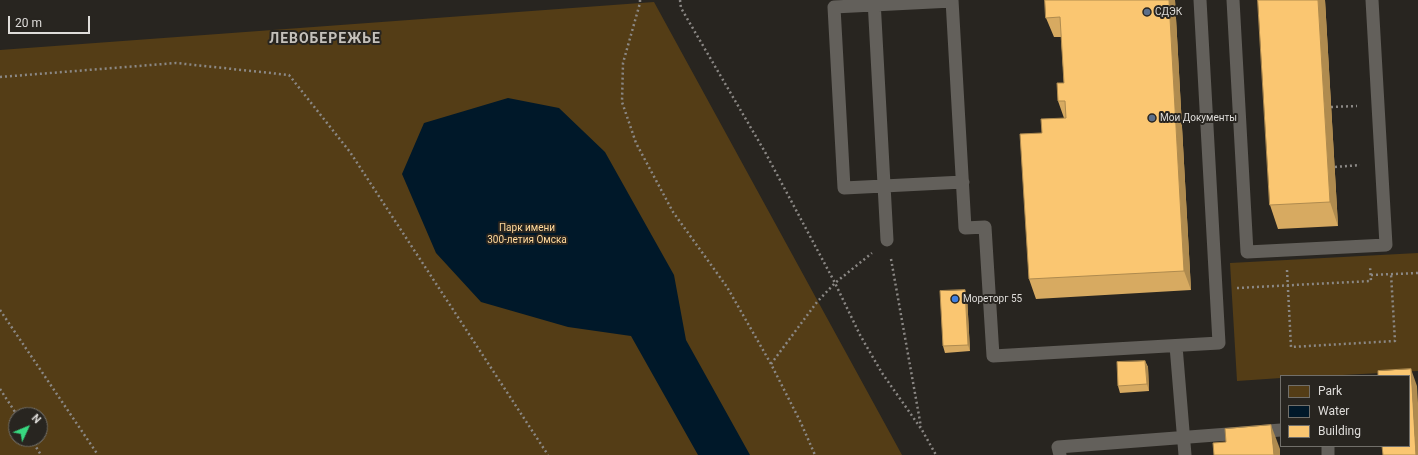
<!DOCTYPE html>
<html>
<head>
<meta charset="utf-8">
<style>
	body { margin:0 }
	#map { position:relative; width:1418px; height:455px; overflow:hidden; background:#282520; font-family:Roboto,sans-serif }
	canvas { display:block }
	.legend { position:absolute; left:1280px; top:375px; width:130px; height:72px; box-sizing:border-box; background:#282520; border:1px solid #716f6a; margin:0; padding:5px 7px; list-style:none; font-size:12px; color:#dfddda }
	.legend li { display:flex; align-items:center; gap:8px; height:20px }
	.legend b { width:20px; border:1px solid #716f6a }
	.north { position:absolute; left:8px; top:407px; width:40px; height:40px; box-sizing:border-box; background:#282520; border:1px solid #716f6a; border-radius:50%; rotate:46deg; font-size:11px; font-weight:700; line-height:16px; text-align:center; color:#dfddda }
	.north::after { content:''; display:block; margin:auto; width:14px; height:18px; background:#38d880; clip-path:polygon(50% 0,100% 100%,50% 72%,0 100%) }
	.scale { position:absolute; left:8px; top:16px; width:82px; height:18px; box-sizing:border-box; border:2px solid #dfddda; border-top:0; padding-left:5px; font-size:12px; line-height:14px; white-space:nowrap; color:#dfddda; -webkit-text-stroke:3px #282520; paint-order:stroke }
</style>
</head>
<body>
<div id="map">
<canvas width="1418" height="455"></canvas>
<ul class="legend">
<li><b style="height:11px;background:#543d16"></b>Park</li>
<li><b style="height:11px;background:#001829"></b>Water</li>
<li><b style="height:11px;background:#fac671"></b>Building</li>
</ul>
<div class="north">N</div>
<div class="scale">20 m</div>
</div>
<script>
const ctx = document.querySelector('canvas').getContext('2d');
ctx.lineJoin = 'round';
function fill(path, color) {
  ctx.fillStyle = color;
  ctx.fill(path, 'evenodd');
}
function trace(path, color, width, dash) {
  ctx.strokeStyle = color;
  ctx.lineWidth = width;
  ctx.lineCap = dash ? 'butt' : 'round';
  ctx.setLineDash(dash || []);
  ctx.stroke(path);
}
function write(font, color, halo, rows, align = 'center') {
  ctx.font = font + ' Roboto,sans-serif';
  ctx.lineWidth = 4;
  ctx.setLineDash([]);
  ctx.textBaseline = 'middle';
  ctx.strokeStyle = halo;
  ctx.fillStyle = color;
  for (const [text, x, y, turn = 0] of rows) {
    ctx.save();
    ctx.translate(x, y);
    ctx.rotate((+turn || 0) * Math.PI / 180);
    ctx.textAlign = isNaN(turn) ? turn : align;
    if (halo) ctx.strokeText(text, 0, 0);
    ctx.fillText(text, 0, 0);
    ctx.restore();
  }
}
fill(new Path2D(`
	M654 2 902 455H0V50ZM16 415H40V439H16Z
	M1418 253V371L1324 376H1281V378L1237 381 1230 263Z`), '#543d16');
fill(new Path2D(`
	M508 98 559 108 605 152 674 275 686 340 750 455H698L631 336 568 327 481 302 436 253 402 174 424 123Z`), '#001829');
trace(new Path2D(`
	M640 0V3L623 63 622 102 636 143 673 212 727 287 771 364 801 423 815 455
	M680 0 681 8 765 152 835 283 860 335 882 373 922 430 936 455
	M0 77 176 63 289 75 350 152 548 455
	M1331 107 1357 106
	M1335 167 1360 165
	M891 259 921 427
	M1287 270 1291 347 1395 341 1391 274
	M1371 275 1418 273
	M1237 288 1371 281 1370 266
	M0 310 98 455
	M771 364 817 302 835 283 872 253
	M0 389 17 415
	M31 439 41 455`), '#8b8885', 2.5, [2, 3]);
trace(new Path2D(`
	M874 0 887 240
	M952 0 965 228 985 227 993 356 1219 343 1200 0
	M1233 0 1247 252 1386 245 1372 0
	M952 1 834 7 844 188 963 182
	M1176 346 1185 455
	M1328 446V455
	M1060 455 1058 447 1281 430`), '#63605b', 13);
fill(new Path2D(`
	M1045 0H1175L1191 290 1036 299 1029 279 1042 133 1064 118 1058 101 1064 83 1061 37H1054L1046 18Z
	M1258 0H1325L1338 226 1278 229 1270 205Z
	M967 296 970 351 945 353 943 346Z
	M1145 361 1148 367 1149 391 1120 393 1118 386Z`), '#d7aa61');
fill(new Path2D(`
	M1169 0H1175L1191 290 1184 271Z
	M1318 0H1325L1338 226 1330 202Z
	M965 290 967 296 970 351 968 345Z
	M1145 361 1148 367 1149 391 1147 384Z
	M1411 369 1417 386 1418 403V455H1416Z
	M1271 425 1280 449V455H1274Z`), '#af8b4f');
const building = new Path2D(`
	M1045 0H1169L1184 271 1029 279 1020 134 1042 133 1041 119 1066 118 1065 101H1058L1057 83H1064L1060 17 1046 18Z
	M1258 0H1318L1330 202 1270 205Z
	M965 290 968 345 943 346 940 291Z
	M1145 361 1147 384 1118 386 1117 362Z
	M1411 369 1416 455H1383L1382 446H1409V376H1378V371Z
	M1271 425 1274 455H1214L1213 443 1226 442 1225 429Z`);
fill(building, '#fac671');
trace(building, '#af8b4f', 1);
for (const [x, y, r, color] of [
	[1147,12,4,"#5c6f8a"],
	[1152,118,4,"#5c6f8a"],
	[955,299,4,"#3f7fe0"]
]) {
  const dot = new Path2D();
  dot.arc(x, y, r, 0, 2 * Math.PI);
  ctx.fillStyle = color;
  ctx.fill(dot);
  trace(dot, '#282520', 1.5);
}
write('10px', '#dfddda', '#282520', [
	["СДЭК",1155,12],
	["Мои Документы",1160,118],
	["Мореторг 55",963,299]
], 'left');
write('10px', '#ffd89a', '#282520', [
	["Парк имени",527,228],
	["300-летия Омска",527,240]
]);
ctx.letterSpacing = '1px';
write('bold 14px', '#c5c1bb', '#282520', [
	["ЛЕВОБЕРЕЖЬЕ",325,39]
]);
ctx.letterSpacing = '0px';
</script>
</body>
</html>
